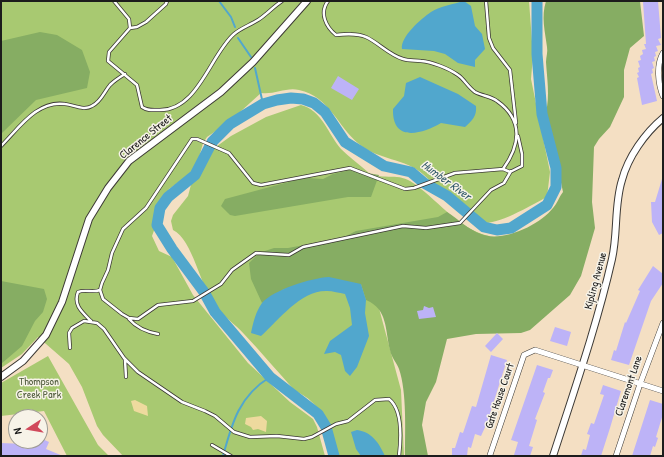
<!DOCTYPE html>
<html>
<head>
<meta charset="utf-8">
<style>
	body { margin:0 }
	#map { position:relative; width:664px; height:457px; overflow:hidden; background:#f4dfc3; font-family:"Patrick Hand",sans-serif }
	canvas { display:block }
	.frame { position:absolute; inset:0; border:2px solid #1c1c1c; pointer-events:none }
	.north { position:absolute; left:8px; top:409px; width:40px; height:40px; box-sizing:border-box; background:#f7f3e8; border:1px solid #9f9d96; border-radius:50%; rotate:258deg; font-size:11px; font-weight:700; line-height:16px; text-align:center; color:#1c1c1c }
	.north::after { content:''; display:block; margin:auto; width:14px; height:18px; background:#d1495b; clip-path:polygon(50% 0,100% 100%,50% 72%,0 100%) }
</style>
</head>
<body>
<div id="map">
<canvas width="664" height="457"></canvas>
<div class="frame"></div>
<div class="north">N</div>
</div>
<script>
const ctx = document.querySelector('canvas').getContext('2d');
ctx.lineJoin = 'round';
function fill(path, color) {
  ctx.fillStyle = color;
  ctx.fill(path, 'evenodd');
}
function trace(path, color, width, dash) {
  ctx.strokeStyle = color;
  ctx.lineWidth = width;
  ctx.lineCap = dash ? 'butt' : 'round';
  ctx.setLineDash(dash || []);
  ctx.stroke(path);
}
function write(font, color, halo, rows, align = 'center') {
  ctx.font = font + ' "Patrick Hand",sans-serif';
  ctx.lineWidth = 3;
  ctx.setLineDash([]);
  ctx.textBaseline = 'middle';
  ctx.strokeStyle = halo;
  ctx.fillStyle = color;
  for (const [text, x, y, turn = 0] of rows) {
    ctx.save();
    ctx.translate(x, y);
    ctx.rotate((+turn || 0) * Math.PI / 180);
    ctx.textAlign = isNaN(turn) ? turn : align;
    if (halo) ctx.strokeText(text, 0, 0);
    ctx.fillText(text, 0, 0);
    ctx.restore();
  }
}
fill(new Path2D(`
	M1 1H529L533 55 531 79 550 172 547 197C533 204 494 228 480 222 475 221 471 216 468 213 457 205 446 197 436 188 432 184 429 179 424 175 406 158 377 160 359 144 337 126 330 97 299 90 286 87 274 95 261 93L229 122 207 137 203 143 197 165 186 177 169 189 152 236 159 251 172 257 193 295 248 363 290 402 313 419 317 427 325 456H123L103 435 97 426 82 387 69 364 38 337 22 354 1 368Z
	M301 105C322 110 328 134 341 149 349 157 360 165 369 173 378 180 398 173 410 181 437 198 457 229 489 236L373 286 401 390 404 456H339C331 430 322 402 295 391 278 372 261 352 244 334 235 324 223 316 215 306 200 286 193 240 173 230L171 221 173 215 188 196 192 181 202 171 213 149 231 136 266 117Z
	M48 356 98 445 109 456H67L44 411 1 416V383Z`), '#a8c971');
fill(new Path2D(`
	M546 1H640L644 36 630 48 624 70V97L610 127 599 139 594 147 592 202 595 228 581 276 570 295 530 330 521 333 476 334 447 339 436 382 426 402 422 425 428 456H405C405 432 407 392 399 369 397 363 391 357 390 350 385 330 388 309 366 300L361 284 284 289 262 303 251 279 249 263 259 253 274 248H288L342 238 356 231 438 217 447 212C458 219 469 230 481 234 502 243 540 225 553 208 557 204 559 197 563 192L546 112C550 95 547 79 546 62 546 57 548 52 547 47 545 31 541 17 546 1Z
	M40 32 57 35 82 50 90 72 87 88 36 100 1 134V41Z
	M350 170 379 175 371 197H348L235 216 230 215 221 206 225 199 296 180 308 178 323 179 333 174Z
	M1 281 44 289 47 299 43 312 35 321 22 346 1 364Z`), '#86ad63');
fill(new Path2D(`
	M135 400 147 406 148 416 134 411 131 401Z
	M261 416 267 421 266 432 258 429 253 430 251 427 245 424 246 418Z`), '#eeda9e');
fill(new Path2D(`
	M464 1 471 6 475 26 482 34 485 49 475 60V67L458 63 445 54 434 51 402 49C400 37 421 19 431 12 440 6 454 4 464 1Z
	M420 77 458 94 476 106C477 116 472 121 465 127L441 123C422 134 392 143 393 109L404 96 406 83Z
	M329 277 361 284 366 300 365 313 369 336 357 367 350 376 345 371 341 355 335 352 324 354 330 341 352 325 350 308 345 294C339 293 333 291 327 291 301 290 279 320 261 336L251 333C253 323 256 311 262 303 273 290 311 278 329 277Z
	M357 430C372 432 379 443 385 456H361L356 449 351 432Z`), '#51a7cd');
trace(new Path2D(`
	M219 1 231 17 235 27
	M238 38 251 57
	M255 68 263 104
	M223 456C232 423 239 396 270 377`), '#51a7cd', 2);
trace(new Path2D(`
	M334 456 326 427 318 414 270 377 215 312 204 292 172 249 157 225 160 208 168 197 195 175 212 142 230 124 263 104 277 100 291 98 303 99 314 103 325 112 345 142 384 166 411 172 424 183 447 196 484 227 497 230 511 228 547 205 556 187V168L542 114 537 54V1`), '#51a7cd', 11);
fill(new Path2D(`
	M658 1 661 38 658 39 661 45 656 46 658 51 655 52 656 56 654 57 655 61 652 62 654 68 652 69 653 73 651 74 657 101 642 105 637 78 639 77 637 73 639 72 638 68 640 67 638 61 641 60 640 56 643 54 642 50 646 49 644 44H646L643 2Z
	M338 76 359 89 352 100 331 88Z
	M662 179 663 233 659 235 652 222 651 202H655Z
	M653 266 663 274V283L651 301 629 365 611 360 614 350 616 351 625 322 626 323 640 291 638 290Z
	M424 306 429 308 433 307 436 317 419 319 417 311 423 310Z
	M555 327 571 332 567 346 550 341Z
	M497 333 503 339 491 352 485 346Z
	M491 355 507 360 487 423 481 436 475 434 471 448 468 447 467 456H452V448H455L460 432 463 433 472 406 476 407Z
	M537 365 553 370 550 378H548L543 392 545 393 535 419 537 420 529 446 533 447 530 456H517L514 455 518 442 511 440Z
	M603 385 621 391 610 428 601 456H581L583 449 586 450 590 435 587 434 591 423 594 424 604 395 600 394Z
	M650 400 663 404V414L656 437 658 438 655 447 653 446 650 456H632Z
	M40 438 49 442 46 449 63 456H1V443L25 444 26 441H40Z`), '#bdb3f7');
const service = new Path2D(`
	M114 1 129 19 130 28
	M167 1 166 4 146 22 137 27 130 28 109 52 108 61 137 85 142 107C148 111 152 110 159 110 198 111 210 55 234 34 241 28 250 25 258 20 266 15 273 7 282 1
	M328 1C319 13 326 27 336 35 346 34 357 33 366 37 379 43 389 55 403 59 409 61 415 60 421 61 432 62 448 68 458 75 464 79 468 87 475 92 482 96 491 96 497 101 524 120 520 146 503 169L455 173 414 188 405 189 350 168 261 185 253 183 229 153 197 139H192L146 208 123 229 112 253 108 270 102 283 100 290 103 299 122 314 129 318 138 319 158 305 193 301 221 284 232 270 256 253 289 255 303 247 403 226 426 228 460 223 491 190 504 183 511 171
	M486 1 489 38 493 48 510 70 516 123
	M1 146C19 128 37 100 65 104 74 105 84 111 92 106 101 102 104 92 110 85 114 81 120 77 125 74
	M503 169 510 172 522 166V154L518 136
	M129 319C136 327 147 332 158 334
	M91 321C82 312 73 305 78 292 85 289 93 293 100 290
	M70 348 69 333 72 328 84 321 97 323 104 329 124 358 138 372 182 402 205 411 215 416 234 432 250 437 277 436 304 439 312 437 336 424 348 421 375 400 389 399C403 410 401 439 399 456
	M125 360 126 377
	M212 445 231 456`);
const minor = new Path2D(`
	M663 53C656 65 658 84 663 96
	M490 455 524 355 535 350 663 391
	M616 456 640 384 663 323`);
const tertiary = new Path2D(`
	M1 377 23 361 46 335 62 302 89 219 108 188 129 161 221 92 253 62 307 1
	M553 456C574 391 597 325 612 259 618 233 614 205 622 180 628 157 645 133 663 118`);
trace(service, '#3c3935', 4);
trace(minor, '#3c3935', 6);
trace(tertiary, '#3c3935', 8);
trace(service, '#fff', 2.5);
trace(minor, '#fff', 5);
trace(tertiary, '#fff', 6);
write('11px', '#1c1c1c', '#f7f3e8', [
	["Clarence Street",146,137,-39],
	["Kipling Avenue",596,281,-75],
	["Claremont Lane",629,386,-71],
	["Gate House Court",500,396,-71]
]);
write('11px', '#4d593a', '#f7f3e8', [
	["Thompson",39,382],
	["Creek Park",39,395]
]);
write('italic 12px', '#345b6c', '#f7f3e8', [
	["Humber River",446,181,36]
]);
</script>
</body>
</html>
